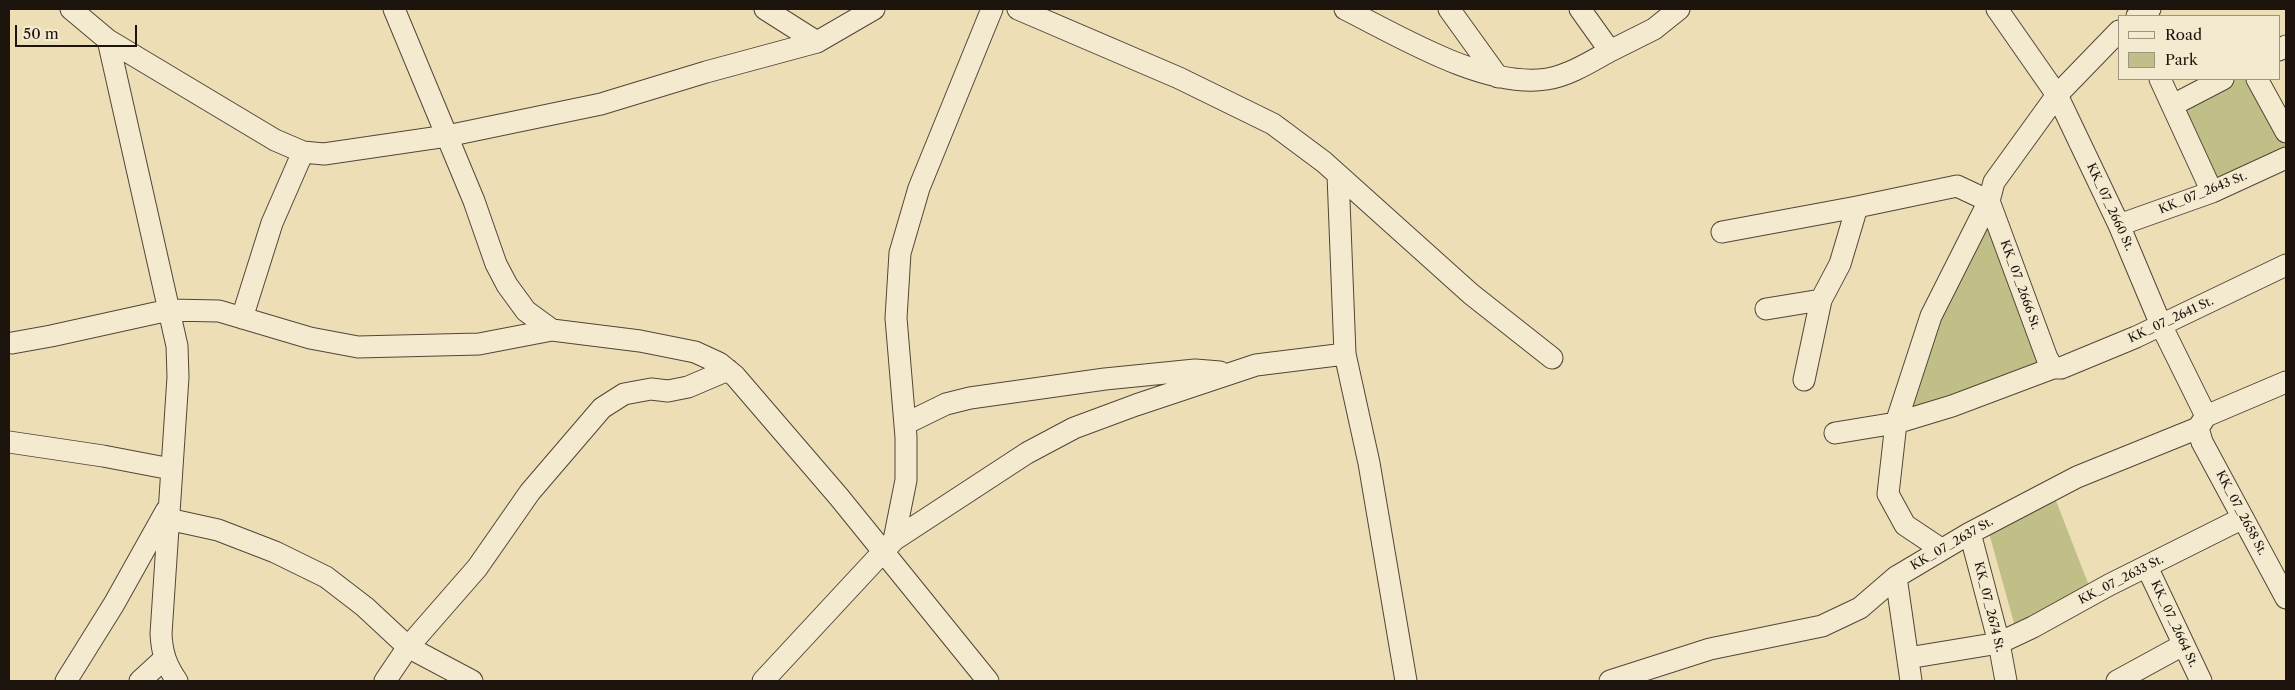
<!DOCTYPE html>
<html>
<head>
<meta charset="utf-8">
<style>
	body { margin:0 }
	#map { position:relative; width:2295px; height:690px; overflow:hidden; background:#eddeb6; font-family:"Libre Caslon Text",serif }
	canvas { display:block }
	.frame { position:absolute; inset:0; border:10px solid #1e140e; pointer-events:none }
	.legend { position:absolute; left:2118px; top:15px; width:162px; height:65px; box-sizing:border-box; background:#f3ead0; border:1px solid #9e9482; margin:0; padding:6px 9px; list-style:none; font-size:15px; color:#1e140e }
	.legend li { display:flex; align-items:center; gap:10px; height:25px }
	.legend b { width:25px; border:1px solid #9e9482 }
	.scale { position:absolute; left:15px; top:25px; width:122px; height:22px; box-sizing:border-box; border:2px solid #1e140e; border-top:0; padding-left:6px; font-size:15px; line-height:18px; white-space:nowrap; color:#1e140e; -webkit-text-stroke:4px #f3ead0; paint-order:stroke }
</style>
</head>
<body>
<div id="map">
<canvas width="2295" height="690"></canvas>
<div class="frame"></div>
<ul class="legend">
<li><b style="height:6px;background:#f3ead0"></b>Road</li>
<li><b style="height:14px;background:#c0bf88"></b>Park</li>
</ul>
<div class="scale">50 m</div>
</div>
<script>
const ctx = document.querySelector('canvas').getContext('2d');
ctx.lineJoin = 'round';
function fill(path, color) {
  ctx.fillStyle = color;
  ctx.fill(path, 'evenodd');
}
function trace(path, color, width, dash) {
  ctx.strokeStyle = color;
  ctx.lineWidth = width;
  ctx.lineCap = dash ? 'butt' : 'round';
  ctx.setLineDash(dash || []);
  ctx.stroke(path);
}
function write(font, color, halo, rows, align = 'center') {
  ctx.font = font + ' "Libre Caslon Text",serif';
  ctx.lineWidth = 4;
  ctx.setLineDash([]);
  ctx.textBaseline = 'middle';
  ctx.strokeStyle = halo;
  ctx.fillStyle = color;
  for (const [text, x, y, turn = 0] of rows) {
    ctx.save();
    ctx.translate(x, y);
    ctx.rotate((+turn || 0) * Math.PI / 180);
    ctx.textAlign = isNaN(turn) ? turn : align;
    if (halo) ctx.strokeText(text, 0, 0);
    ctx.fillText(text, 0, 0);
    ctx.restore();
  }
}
fill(new Path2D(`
	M2223 79H2257L2286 132V158L2212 192 2173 105Z
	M1989 201 2053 368 1896 423Z
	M2053 493 2093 596 2017 634 1986 522Z`), '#c0bf88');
const minor = new Path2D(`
	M71 9 108 40 275 140 303 152 324 154 447 136 601 104 706 72 817 42 874 9
	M394 9 474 201 496 264 507 285 526 311 552 330
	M765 9 817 42
	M1018 9 1179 78 1273 124 1324 162 1471 294 1552 358
	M1345 9C1399 36 1486 89 1547 79 1570 75 1590 62 1610 51
	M1449 9 1498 77
	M1580 9 1610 51 1654 29 1679 9
	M1997 9 2057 95 2119 225 2161 325 2206 416
	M2137 16 2150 9
	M108 40 177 346 178 377 161 634C162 653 166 665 177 681
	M2279 50 2286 46
	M2160 79 2212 192
	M2257 79 2286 132
	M2173 105 2223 79
	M1338 175 1345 354 1369 463 1406 681
	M2119 225 2212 192 2286 158
	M1722 232 1857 207 1957 186 1989 201 1931 316 1896 423 1888 494 1905 525 1941 549
	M1766 309 1821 300
	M242 318 272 223 303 152
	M12 343 51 336 169 310 219 311 310 338 358 347 479 344 552 330 640 341 695 352 719 363 735 376 839 497 988 681
	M2053 368 2047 358 1989 201 1994 182 2057 95 2119 31
	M1804 380 1821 300 1840 264 1857 207
	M905 424 946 404 970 398 1105 379 1195 370 1220 372
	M2198 428 2202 442 2286 598
	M1835 433 1896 423 1952 406 2053 368H2061L2136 337 2286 265
	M9 442 103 456 171 469
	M168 519 218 530 275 552 326 577 365 607 408 647 472 681
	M1970 533 1999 643 2006 681
	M894 540 906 480V437L896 318 900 253 919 188 992 9
	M2147 567 2201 681
	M1896 577 1911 681
	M1908 658 1999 643 2033 627 2109 585 2243 518
	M66 681 114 604 166 511
	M140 681 164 659
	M385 681 408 647 477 568 530 492 602 408 624 394 651 389 668 391 688 387 728 370
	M763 681 894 540 1027 453 1074 428 1136 405 1256 365 1345 354
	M1610 681 1710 649 1822 626 1860 608 1896 577 1970 533 2077 477 2198 428 2206 416 2286 382
	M2117 681 2183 645`);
trace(minor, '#524638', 23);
trace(minor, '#f3ead0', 21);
write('12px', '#1e140e', '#f3ead0', [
	["KK_07_2643 St.",2203,193,-22],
	["KK_07_2660 St.",2110,207,65],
	["KK_07_2666 St.",2020,285,70],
	["KK_07_2641 St.",2171,320,-25],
	["KK_07_2658 St.",2241,513,62],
	["KK_07_2637 St.",1952,544,-30],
	["KK_07_2633 St.",2121,580,-27],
	["KK_07_2674 St.",1989,607,76],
	["KK_07_2664 St.",2174,624,65]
]);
</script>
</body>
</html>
